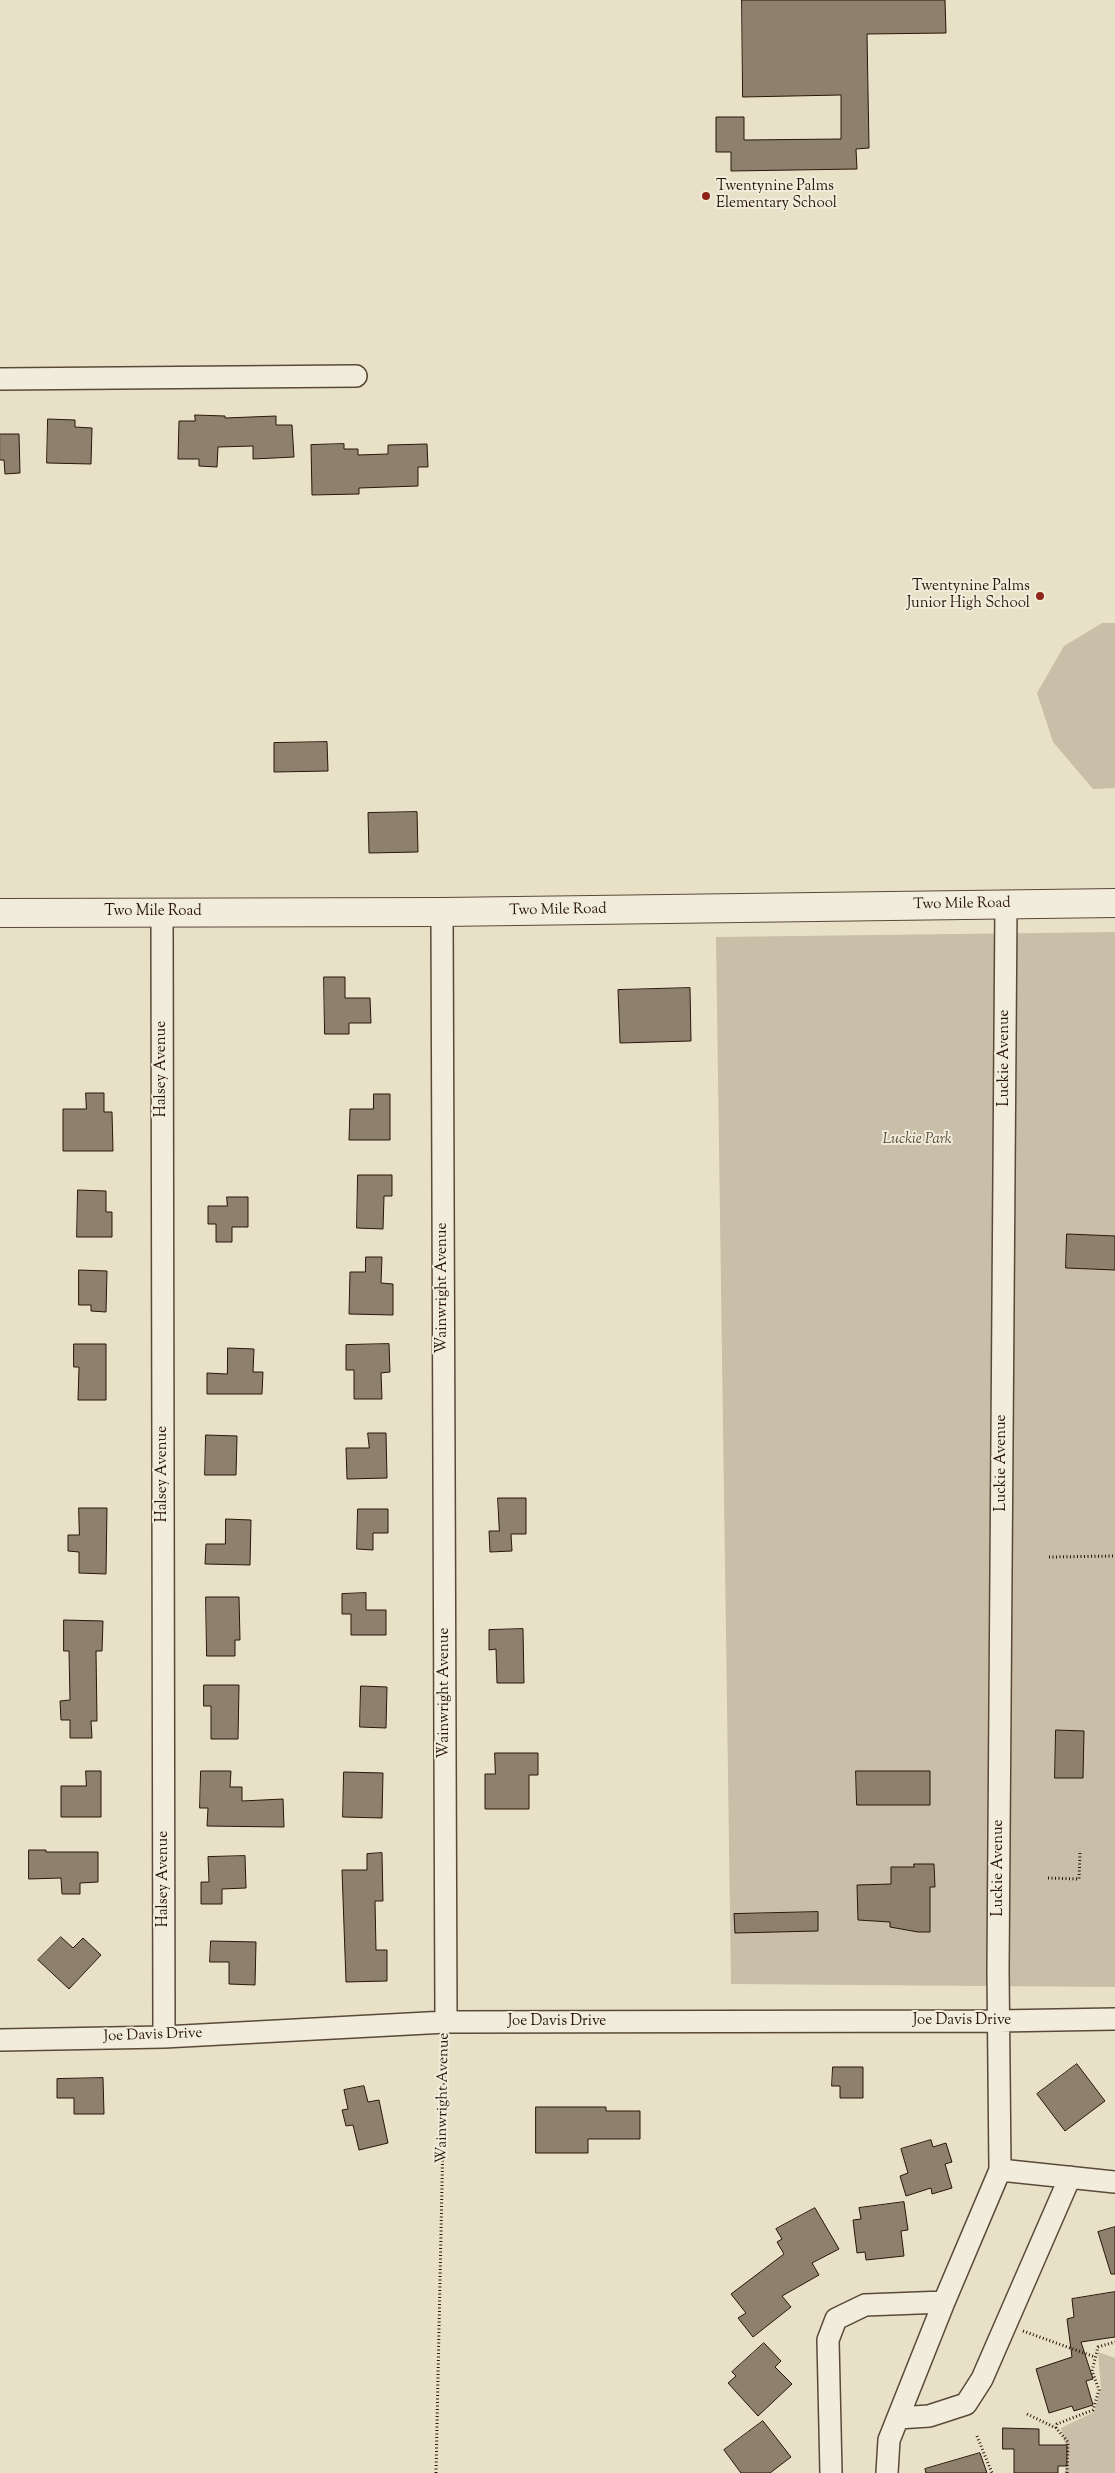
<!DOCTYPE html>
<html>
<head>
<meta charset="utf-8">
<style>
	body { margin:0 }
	canvas { display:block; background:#e9e1c7 }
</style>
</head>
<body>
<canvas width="1115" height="2473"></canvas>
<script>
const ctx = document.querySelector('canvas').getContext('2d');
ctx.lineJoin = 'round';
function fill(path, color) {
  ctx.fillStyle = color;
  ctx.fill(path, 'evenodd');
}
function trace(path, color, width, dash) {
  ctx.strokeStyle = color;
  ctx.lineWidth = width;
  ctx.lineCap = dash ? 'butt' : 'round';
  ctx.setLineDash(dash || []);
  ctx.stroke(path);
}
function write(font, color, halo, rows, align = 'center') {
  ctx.font = font + ' "Sorts Mill Goudy",serif';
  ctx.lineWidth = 4;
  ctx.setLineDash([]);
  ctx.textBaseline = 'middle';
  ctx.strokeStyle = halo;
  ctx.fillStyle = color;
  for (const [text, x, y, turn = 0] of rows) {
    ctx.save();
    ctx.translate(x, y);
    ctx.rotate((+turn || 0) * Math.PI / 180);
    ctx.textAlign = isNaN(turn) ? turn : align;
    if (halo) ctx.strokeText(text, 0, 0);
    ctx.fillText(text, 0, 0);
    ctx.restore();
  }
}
fill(new Path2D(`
	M1102 623H1115V788L1093 789 1053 742 1037 693 1064 646Z
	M1115 932V1987L731 1984 716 937Z
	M1098 2352 1115 2358V2473H1064L1069 2460 1061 2428 1094 2412 1101 2389Z`), '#c9bea7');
const building = new Path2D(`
	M742 0H945L946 33 867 34 869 148 856 149 857 169 731 171V152H716V117H744V140L841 139V95L743 97Z
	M195 415 225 416V418L276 416V425H292L294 457 253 459V446L218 447 217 467 199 466V459H178L179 421H195Z
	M48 419 75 420V427L92 428 91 464 47 463Z
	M0 434H19L20 473 5 474 4 460H0Z
	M344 444V449H358V455L388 454V445L427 444 428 467H418V486L359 488V494L312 495 311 445Z
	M327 742 328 771 274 772V743Z
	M417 812 418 852 369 853 368 813Z
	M324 977H345V998H370L371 1023H349V1034H325Z
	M690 988 691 1041 620 1043 618 990Z
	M86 1093H104V1112H112L113 1151H63V1109H86Z
	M374 1094H390V1140H349L350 1109H373Z
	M358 1175H392V1196H384L383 1229 357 1228Z
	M78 1190 106 1191V1212H112V1237H77Z
	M227 1197H248V1227H232V1242H216V1224H208V1206H227Z
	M1067 1234 1115 1236V1270L1066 1268Z
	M366 1257H382L381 1283 393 1284V1315L349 1314 350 1272H365Z
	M79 1270 107 1271 106 1312 91 1311V1305H79Z
	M74 1344H106V1400H78L79 1367H74Z
	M389 1344 390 1372 381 1373 382 1399H354V1370H346V1345Z
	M228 1348 254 1349 253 1372H263L262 1394H207V1373L227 1374Z
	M368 1433H386L387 1478 347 1479 346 1448H369Z
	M206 1435 237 1436 236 1475H205Z
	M498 1498H526V1534H511L512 1551 490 1552 489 1531H499Z
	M79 1508H107L106 1574 79 1573V1552L68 1551V1535H79Z
	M358 1509H388V1533H373V1550L357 1549Z
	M226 1519 251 1520 250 1565 205 1564 206 1544H225Z
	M366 1593V1610H386V1635H351V1614H342V1594Z
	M206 1597H239L240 1640H235V1656H207Z
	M64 1620 103 1621 102 1651H96L97 1721H91L92 1738H70V1720H61L60 1701 70 1700 69 1651H64Z
	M523 1629 524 1683H497L496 1649 489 1650V1630Z
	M204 1685H239L238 1739H211V1706H204Z
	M361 1686 387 1687 386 1728 360 1727Z
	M1056 1730 1084 1731 1083 1778H1055Z
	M495 1753H538V1775H529V1809H485V1774H495Z
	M86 1771H101V1817H61V1786H86Z
	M201 1771H231L230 1787H242V1801L283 1799 284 1827 207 1826 208 1808H200Z
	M856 1771H930V1805H857Z
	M344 1772 383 1773 382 1818 343 1817Z
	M29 1850H46V1852H98V1882L80 1883V1894H62L61 1878 29 1879Z
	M382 1853 383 1901H375L376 1950H387V1981L346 1982 342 1870H367V1854Z
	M245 1856 246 1888 222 1889V1904H201V1882H209L208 1857Z
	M914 1864H934L935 1887H930V1932H918L890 1927V1922L858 1920 857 1885 891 1884V1867H914Z
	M818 1912V1931L735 1933 734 1914Z
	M61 1937 73 1948 83 1938 101 1955 69 1989 38 1960Z
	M211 1941 256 1942 255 1985 229 1984V1962H210Z
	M1077 2064 1105 2101 1065 2131 1037 2094Z
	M833 2067H863V2098H840V2086H832Z
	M103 2078 104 2114H74V2098H57V2079Z
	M364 2086 368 2102 379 2100 388 2143 359 2150 353 2125 346 2126 342 2110 348 2109 344 2090Z
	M536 2107H606V2111H640V2139H588V2153H536Z
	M931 2140 933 2147 946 2143 952 2162 945 2164 952 2188 932 2194 931 2188 906 2196 900 2176 908 2173 901 2149Z
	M904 2202 908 2230 901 2231 904 2256 866 2260 865 2252 857 2253 853 2220 861 2219 859 2208Z
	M815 2208 839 2249 812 2263 819 2275 782 2296 791 2307 753 2337 738 2318 746 2313 731 2294 784 2254 777 2242 782 2239 776 2229Z
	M1115 2227V2274H1111L1098 2232Z
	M1115 2292V2337L1081 2342 1093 2379 1086 2381 1093 2405 1074 2411 1072 2406 1049 2413 1036 2369 1072 2357 1067 2319 1074 2317 1072 2299Z
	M764 2343 781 2361 775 2367 792 2384 758 2416 728 2383 736 2376 732 2372Z
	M763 2421 791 2457 770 2473H741L724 2450Z
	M1003 2428 1039 2429V2445H1067V2466H1058V2473H1014V2449H1003Z
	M980 2453 987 2473H926L925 2469Z`);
fill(building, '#8d806c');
trace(building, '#2a160a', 1);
const minor = new Path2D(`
	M0 379 356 376
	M162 912 164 2037
	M442 912 446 2022
	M0 2040 164 2037 446 2022 998 2021 1115 2019
	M1000 2170 1115 2182
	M898 2418 929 2416 966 2404 982 2379 1070 2177
	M831 2473 828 2340 836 2319 865 2305 944 2302
	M887 2473 889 2440 944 2302 1000 2170 998 1970 1006 905`);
const tertiary = new Path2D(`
	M0 913 442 912 1115 903`);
trace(minor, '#5a4939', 24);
trace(tertiary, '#5a4939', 30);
trace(new Path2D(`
	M1049 1557 1115 1556
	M1048 1878 1079 1879 1080 1853
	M1023 2331 1095 2357
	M1027 2414 1056 2428 1068 2442 1067 2473
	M1056 2428 1057 2424 1093 2410 1099 2390 1092 2371 1098 2347 1115 2342
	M977 2436 992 2473
	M436 2473 445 2041`), '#2a160a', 3, [1, 2.5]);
trace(minor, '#f1ecdb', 21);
trace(tertiary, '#f1ecdb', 28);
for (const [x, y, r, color] of [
	[706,196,5,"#8f2418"],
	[1040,596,5,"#8f2418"]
]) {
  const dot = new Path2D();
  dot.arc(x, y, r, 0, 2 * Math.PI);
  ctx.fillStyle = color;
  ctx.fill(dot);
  trace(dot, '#f1ecdb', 2);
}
write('15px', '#2a160a', '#f1ecdb', [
	["Twentynine Palms",716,187],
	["Elementary School",716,204],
	["Twentynine Palms",1030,587,"right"],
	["Junior High School",1030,604,"right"]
], 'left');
write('15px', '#2a160a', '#f1ecdb', [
	["Two Mile Road",962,905,-1],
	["Two Mile Road",558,911,-1],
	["Two Mile Road",153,912],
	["Luckie Avenue",1005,1058,-90],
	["Halsey Avenue",162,1069,-90],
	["Wainwright Avenue",443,1288,-90],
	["Luckie Avenue",1002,1463,-90],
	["Halsey Avenue",163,1474,-90],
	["Wainwright Avenue",445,1693,-90],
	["Luckie Avenue",999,1868,-90],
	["Halsey Avenue",164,1879,-90],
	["Joe Davis Drive",962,2021],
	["Joe Davis Drive",557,2022],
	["Joe Davis Drive",153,2036,-2],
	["Wainwright Avenue",444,2098,-89]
]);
write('italic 15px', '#5a4839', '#f1ecdb', [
	["Luckie Park",917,1140]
]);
</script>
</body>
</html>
